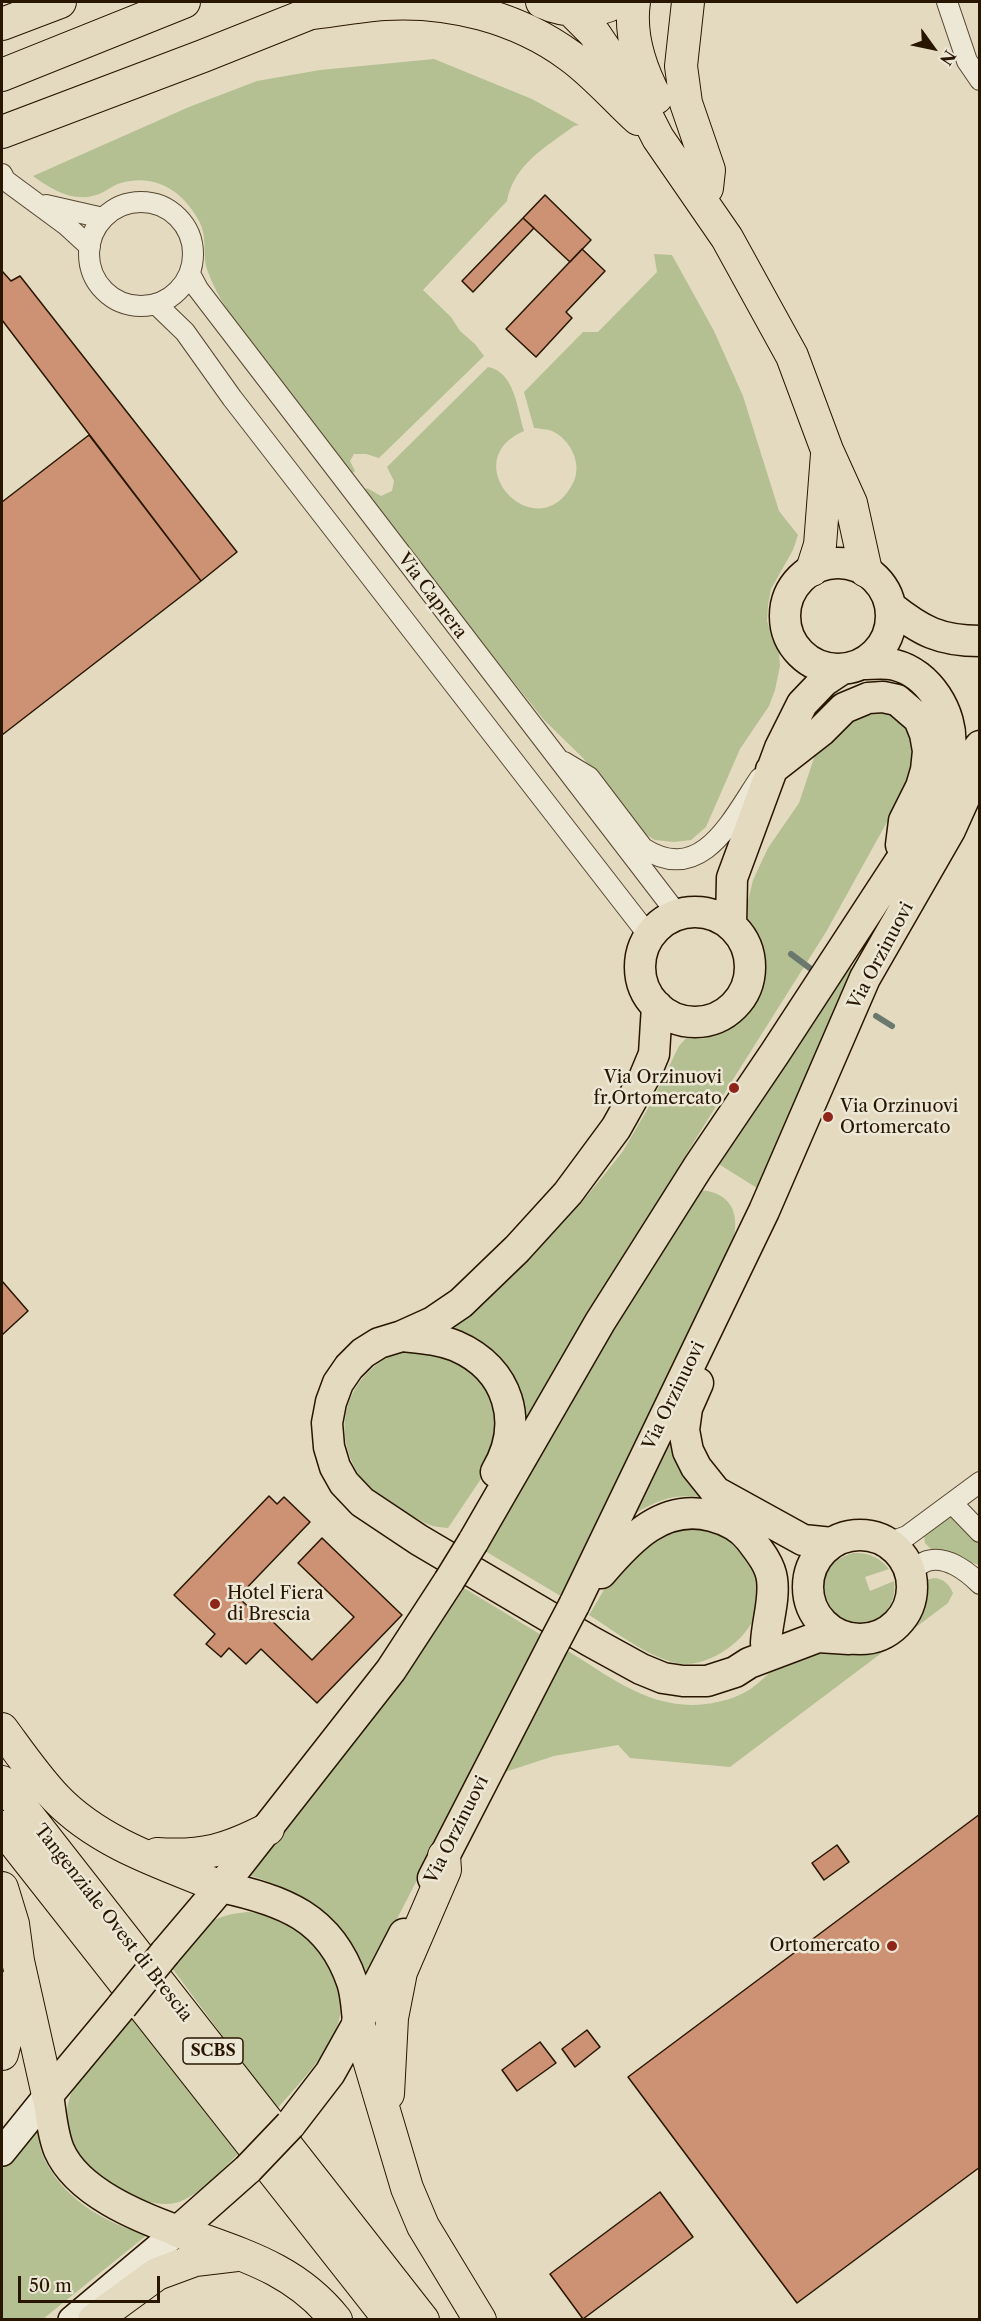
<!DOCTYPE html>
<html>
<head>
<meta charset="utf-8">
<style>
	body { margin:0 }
	#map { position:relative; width:981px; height:2321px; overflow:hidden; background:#e4dac0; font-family:"Libre Caslon Text",serif }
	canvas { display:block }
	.frame { position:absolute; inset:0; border:3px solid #281600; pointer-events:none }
	.north { position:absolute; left:903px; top:18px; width:60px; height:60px; -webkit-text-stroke:4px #ede7d6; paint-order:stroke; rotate:123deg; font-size:16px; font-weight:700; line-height:24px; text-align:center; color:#281600 }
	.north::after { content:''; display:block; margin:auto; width:21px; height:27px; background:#281600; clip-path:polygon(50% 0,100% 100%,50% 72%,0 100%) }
	.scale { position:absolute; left:18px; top:2276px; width:142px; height:27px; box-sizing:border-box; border:3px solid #281600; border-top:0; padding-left:8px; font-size:18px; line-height:21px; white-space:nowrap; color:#281600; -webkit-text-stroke:4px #ede7d6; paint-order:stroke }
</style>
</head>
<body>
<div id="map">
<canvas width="981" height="2321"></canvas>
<div class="frame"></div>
<div class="north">N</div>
<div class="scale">50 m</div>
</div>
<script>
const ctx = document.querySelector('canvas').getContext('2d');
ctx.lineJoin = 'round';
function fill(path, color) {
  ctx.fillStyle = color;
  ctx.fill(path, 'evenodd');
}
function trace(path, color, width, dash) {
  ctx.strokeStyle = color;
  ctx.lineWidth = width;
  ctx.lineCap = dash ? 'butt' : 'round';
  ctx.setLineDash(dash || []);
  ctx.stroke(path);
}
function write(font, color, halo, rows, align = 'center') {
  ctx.font = font + ' "Libre Caslon Text",serif';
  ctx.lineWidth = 5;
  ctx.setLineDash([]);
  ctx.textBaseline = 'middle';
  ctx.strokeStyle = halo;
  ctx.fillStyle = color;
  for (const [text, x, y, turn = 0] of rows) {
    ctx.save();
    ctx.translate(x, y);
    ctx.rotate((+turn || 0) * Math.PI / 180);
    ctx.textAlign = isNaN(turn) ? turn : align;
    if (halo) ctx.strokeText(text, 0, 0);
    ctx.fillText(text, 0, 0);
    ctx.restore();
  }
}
fill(new Path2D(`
	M434 59 532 99 579 125 574 126C546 147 514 164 507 201L423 290 451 317 460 331 475 344 484 356 379 458 366 454H354L350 461 355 471 349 475 228 311C219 297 211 282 206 266 203 251 207 235 199 221 183 191 155 173 121 183 112 185 105 193 96 195 73 203 51 189 33 176L189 107 257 81 320 70Z
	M654 254 672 255 714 331 743 396 779 511 798 535 793 550 771 589 768 605 767 621 779 653 780 666 775 690 769 706 740 749 706 827 691 840 674 842 655 840 639 831 583 758 544 720 362 492 367 488 381 496 392 491 394 481 387 467 488 367C515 372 517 409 524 431 452 462 539 554 574 481 582 463 570 439 552 431 547 429 540 429 534 428L524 392 583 332H598L657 272Z
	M858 706 906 717 915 750 907 786 826 932 698 1135 562 1362 518 1441 520 1412 442 1331 504 1282 580 1204 604 1175 623 1151 651 1103 679 1046 687 1037 698 1030 729 1018 742 1007 754 993 759 977 761 960 744 917 753 880 768 848 799 803 819 743Z
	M850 967 856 972V978L757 1188 717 1163 843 970Z
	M700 1190C735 1193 740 1217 732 1246L564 1598 485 1551 664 1242Z
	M407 1349H441L493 1389 499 1452 448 1528C442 1527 435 1527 430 1525 416 1520 369 1490 361 1478 326 1426 350 1367 407 1349Z
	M673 1432 717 1500C679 1493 667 1495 634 1514Z
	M950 1517 960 1519 979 1536V1565L931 1549 925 1543 924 1535 939 1520Z
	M701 1521C710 1527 742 1544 747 1551 750 1555 752 1563 753 1568 755 1573 758 1579 759 1585 767 1624 723 1663 686 1664 656 1664 615 1631 589 1615L626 1553 636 1542Z
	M853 1553C868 1552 880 1557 889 1569L865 1577 870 1591 894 1581C896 1594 892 1606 882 1615 841 1651 792 1571 853 1553Z
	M934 1578C944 1579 949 1584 953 1593L948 1603 730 1767 630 1758 618 1745 554 1756 499 1774 565 1649C609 1676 651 1711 706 1704 721 1702 736 1698 749 1690 766 1679 783 1655 804 1651 812 1649 823 1651 831 1650 861 1650 895 1646 912 1618 919 1605 918 1592 926 1580Z
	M464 1588 543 1636 368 1975C340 1916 310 1895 249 1875 324 1781 396 1686 464 1588Z
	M248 1912C299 1915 358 1973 337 2027 326 2056 297 2086 277 2109L172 1968C198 1933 201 1916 248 1912Z
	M132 2016 239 2153C222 2170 202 2193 179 2202 148 2212 97 2181 80 2157 69 2142 64 2117 69 2100 76 2074 114 2038 132 2016Z
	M36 2126C38 2135 39 2145 42 2154 60 2197 104 2223 147 2235L43 2319 2 2320V2169Z`), '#b4c092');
trace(new Path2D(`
	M791 954 811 969
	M876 1016 892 1026`), '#6a786e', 6);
const building = new Path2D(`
	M545 195 591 240 570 262 523 218Z
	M523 218 534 228 473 292 462 281Z
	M582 249 605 271 566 312 572 318 536 357 506 329Z
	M2 271 11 281 20 276 237 552 201 581 2 320Z
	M89 435 201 581 2 735V502Z
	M2 1281 28 1311 2 1335Z
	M269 1496 277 1504 284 1497 310 1522 238 1597 259 1617 263 1612 312 1660 354 1617 298 1563 322 1538 402 1615 317 1703 261 1649 246 1664 229 1648 221 1657 206 1644 215 1634 174 1595Z
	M980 1814V2167L797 2303 628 2077Z
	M837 1845 849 1862 824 1880 812 1863Z
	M587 2030 600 2047 575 2067 562 2049Z
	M540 2042 556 2063 517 2091 502 2070Z
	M660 2192 693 2237 583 2319 550 2274Z`);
fill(building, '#cc9273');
trace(building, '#281600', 1.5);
const minor = new Path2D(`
	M947 2 967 61 980 80
	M2 174 5 180 66 225 90 247
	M89 254a52 52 0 1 1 104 0a52 52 0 1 1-104 0Z
	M46 205 103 218
	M190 274 198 289 678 915
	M156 304 185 332 232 398 650 937
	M564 762 589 777 643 848C702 886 732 819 760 778
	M952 1503 980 1532
	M888 1543 907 1536 980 1482
	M910 1572C915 1568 921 1563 927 1561 946 1555 967 1571 980 1584`);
const secondary = new Path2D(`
	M2 2152 48 2095
	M72 2320 178 2231`);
const primary = new Path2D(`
	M785 616a53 53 0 1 1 106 0a53 53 0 1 1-106 0Z
	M891 607C921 631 940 641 980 641
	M862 664C873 664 885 662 895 665 928 673 954 713 950 747 949 763 940 775 932 789
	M771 770 821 731 844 708 868 698 883 697 897 700 919 719 925 734 928 751 926 770 921 787 904 821 901 845
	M640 967a55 55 0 1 1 110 0a55 55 0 1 1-110 0Z
	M731 925 732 878 780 748 802 704 824 681 842 669
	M657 1006 654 1054 644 1078 616 1128 568 1193 517 1249 461 1303 433 1322 402 1336 379 1343 363 1353 349 1367 338 1383 331 1402 327 1423 329 1447 335 1467 344 1483 362 1502 419 1540 590 1641 641 1669 663 1678 683 1681H707L735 1672 749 1663 818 1637 849 1639
	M402 1336C421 1338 439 1339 456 1346 509 1369 525 1423 496 1472
	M698 1383 687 1408 684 1430 688 1451 696 1467 716 1492 803 1540 832 1543
	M808 1587a52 52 0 1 1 104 0a52 52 0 1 1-104 0Z
	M473 1542 600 1322 698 1167 775 1053 899 863 980 746
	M601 1573C630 1539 663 1503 712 1516 727 1520 740 1526 750 1539 759 1551 770 1564 772 1579 775 1600 767 1621 766 1643
	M574 1605 764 1211 865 978 950 830 973 779
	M433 1878 555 1641
	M221 1887C283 1900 330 1917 352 1982 356 1994 357 2009 358 2023
	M165 1953 221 1887 391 1670 449 1581
	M122 2006 48 2095C51 2113 52 2133 59 2150 77 2192 139 2217 178 2231L248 2169
	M290 2125 330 2073 358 2023 404 1934`);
const trunk = new Path2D(`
	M542 2C564 12 595 14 616 2
	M634 2C629 36 640 68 656 98
	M688 2 681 66 686 103 709 170 707 188
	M570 9 594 33 636 95 658 138 727 238 792 356 827 450 851 503 866 571
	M306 14C332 11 358 6 384 4 449 0 517 17 570 56 595 74 616 99 638 119
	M2 24 60 2
	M2 75 184 2
	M2 132 203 56 326 7
	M812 570 820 545 827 454
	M2 1729C19 1752 36 1777 56 1798 100 1844 165 1864 221 1887
	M2 1782 423 2320
	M2 1827 390 2320
	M157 1854C203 1857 227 1850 268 1829
	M2 1888 13 1924 18 1961 48 2095
	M358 2023 407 2188 423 2226 480 2320
	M2 2054 10 2023 15 1983
	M388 2094 392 2018 401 1972 445 1870 444 1856
	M178 2231C239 2254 294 2267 336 2320
	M94 2320 157 2274 195 2260 237 2255`);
trace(minor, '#574730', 22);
trace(secondary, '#281600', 30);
trace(primary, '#281600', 33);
trace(trunk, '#281600', 34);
trace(minor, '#ede7d6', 20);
trace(secondary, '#ede7d6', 27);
trace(primary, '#e4dac0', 30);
trace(trunk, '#e4dac0', 32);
const primaryBridge = new Path2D(`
	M449 1581 473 1542
	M555 1641 574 1605
	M122 2006 165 1953
	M248 2169 290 2125`);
trace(primaryBridge, '#281600', 33, []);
trace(primaryBridge, '#e4dac0', 30);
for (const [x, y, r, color] of [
	[734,1088,6,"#8f2418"],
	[828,1117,6,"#8f2418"],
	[215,1604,6,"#8f2418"],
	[892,1946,6,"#8f2418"]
]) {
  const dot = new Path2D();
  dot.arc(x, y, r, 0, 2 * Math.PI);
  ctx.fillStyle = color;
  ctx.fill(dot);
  trace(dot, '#ede7d6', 2);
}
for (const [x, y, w] of [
	[213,2051,60]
]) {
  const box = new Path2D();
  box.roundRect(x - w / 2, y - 13, w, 26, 4.5);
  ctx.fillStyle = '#ede7d6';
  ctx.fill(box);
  trace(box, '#281600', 1.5);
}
write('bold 16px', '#281600', null, [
	["SCBS",213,2051]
]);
write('18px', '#281600', '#ede7d6', [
	["Via Caprera",432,596,53],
	["Via Orzinuovi",881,956,-62],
	["Via Orzinuovi",674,1396,-64],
	["Via Orzinuovi",457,1830,-63],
	["Tangenziale Ovest di Brescia",113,1923,52]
]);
write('18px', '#281600', '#ede7d6', [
	["Via Orzinuovi",722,1078],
	["fr.Ortomercato",722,1099],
	["Via Orzinuovi",840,1107,"left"],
	["Ortomercato",840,1128,"left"],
	["Hotel Fiera",227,1594,"left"],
	["di Brescia",227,1615,"left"],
	["Ortomercato",880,1946]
], 'right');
</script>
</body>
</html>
